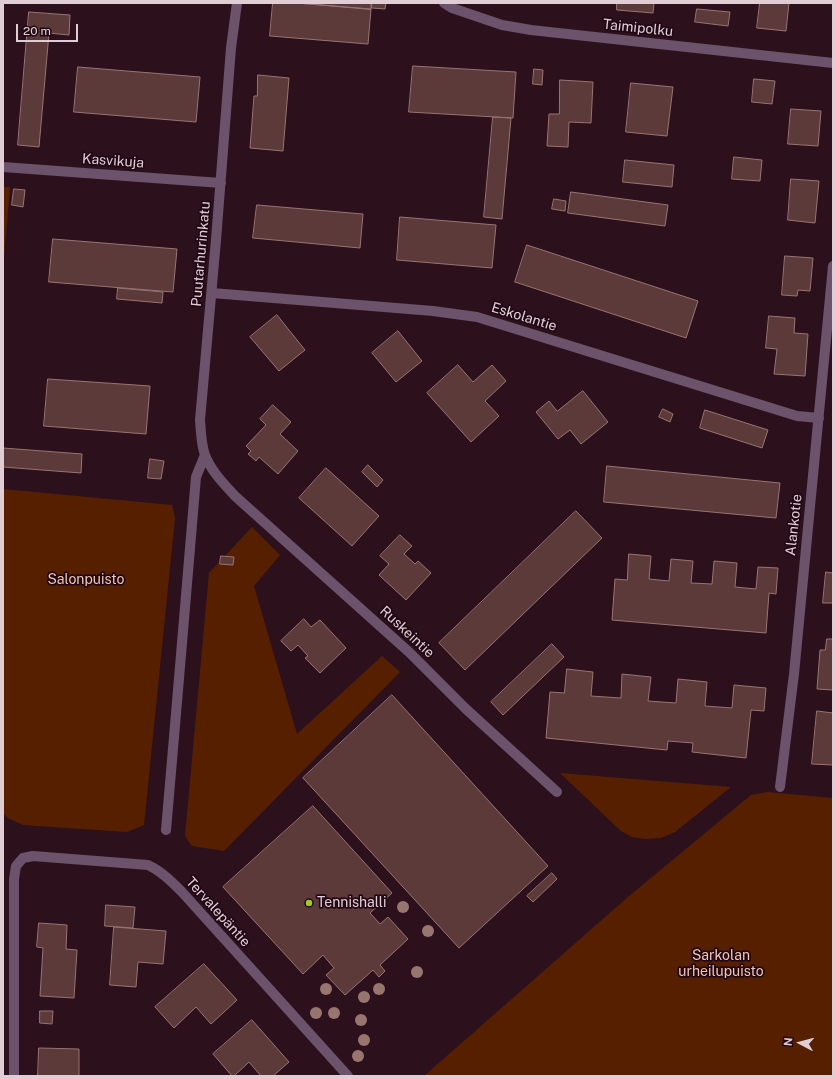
<!DOCTYPE html>
<html>
<head>
<meta charset="utf-8">
<style>
	body { margin:0 }
	#map { position:relative; width:836px; height:1079px; overflow:hidden; background:#2c111d; font-family:"Public Sans",sans-serif }
	canvas { display:block }
	.frame { position:absolute; inset:0; border:4px solid #e1cdd4; pointer-events:none }
	.north { position:absolute; left:780px; top:1023px; width:40px; height:40px; -webkit-text-stroke:3px #220814; paint-order:stroke; rotate:276deg; font-size:11px; font-weight:700; line-height:16px; text-align:center; color:#e1cdd4 }
	.north::after { content:''; display:block; margin:auto; width:14px; height:18px; background:#e1cdd4; clip-path:polygon(50% 0,100% 100%,50% 72%,0 100%) }
	.scale { position:absolute; left:16px; top:24px; width:62px; height:18px; box-sizing:border-box; border:2px solid #e1cdd4; border-top:0; padding-left:5px; font-size:12px; line-height:14px; white-space:nowrap; color:#e1cdd4; -webkit-text-stroke:3px #220814; paint-order:stroke }
</style>
</head>
<body>
<div id="map">
<canvas width="836" height="1079"></canvas>
<div class="frame"></div>
<div class="north">N</div>
<div class="scale">20 m</div>
</div>
<script>
const ctx = document.querySelector('canvas').getContext('2d');
ctx.lineJoin = 'round';
function fill(path, color) {
  ctx.fillStyle = color;
  ctx.fill(path, 'evenodd');
}
function trace(path, color, width, dash) {
  ctx.strokeStyle = color;
  ctx.lineWidth = width;
  ctx.lineCap = dash ? 'butt' : 'round';
  ctx.setLineDash(dash || []);
  ctx.stroke(path);
}
function write(font, color, halo, rows, align = 'center') {
  ctx.font = font + ' "Public Sans",sans-serif';
  ctx.lineWidth = 3.5;
  ctx.setLineDash([]);
  ctx.textBaseline = 'middle';
  ctx.strokeStyle = halo;
  ctx.fillStyle = color;
  for (const [text, x, y, turn = 0] of rows) {
    ctx.save();
    ctx.translate(x, y);
    ctx.rotate((+turn || 0) * Math.PI / 180);
    ctx.textAlign = isNaN(turn) ? turn : align;
    if (halo) ctx.strokeText(text, 0, 0);
    ctx.fillText(text, 0, 0);
    ctx.restore();
  }
}
fill(new Path2D(`
	M3 187H10L3 269Z
	M3 489 172 505 175 518 144 825 127 832 23 825 8 818 3 813Z
	M252 527 280 555 254 586 297 734 382 656 400 672 224 851 192 846 185 836 209 573Z
	M560 773 731 787 675 832 661 838 646 839 632 837 621 831Z
	M767 792 833 798V1076H424L628 897 751 795Z`), '#562000');
const building = new Path2D(`
	M273 3H297L371 9 368 44 270 36Z
	M297 3H371V9Z
	M372 3H386L385 9 372 8Z
	M617 3H654L653 13 617 10Z
	M760 3H789L786 31 757 28Z
	M697 9 730 12 728 26 695 22Z
	M29 12 70 15 69 35 49 33 39 147 18 145Z
	M413 66 516 72 513 118 409 112Z
	M78 67 200 77 196 122 74 112Z
	M534 69 543 70 542 85 533 84Z
	M258 75 289 78 283 151 250 148 254 96H257Z
	M754 79 775 81 772 104 752 102Z
	M560 80 593 82 591 123 569 122 568 147 547 146 549 114H559Z
	M631 83 673 87 667 136 626 132Z
	M791 109 821 111 818 146 788 144Z
	M493 117 511 118 502 219 484 217Z
	M734 157 762 160 760 181 732 179Z
	M625 160 674 165 672 187 623 182Z
	M791 179 819 181 815 223 788 220Z
	M14 189 25 190 23 207 12 205Z
	M571 192 668 205 665 226 568 213Z
	M554 199 566 201 565 211 552 209Z
	M257 205 363 214 360 248 253 238Z
	M400 217 496 225 492 268 397 260Z
	M53 239 177 249 173 292 49 282Z
	M527 245 698 301 686 338 515 282Z
	M785 256 813 258 810 291 798 290 797 296 782 295Z
	M118 288 163 292 162 303 117 299Z
	M277 315 305 350 279 371 250 337Z
	M769 316 795 318 794 333 808 334 805 376 774 374 777 349 766 348Z
	M398 331 422 361 396 382 372 353Z
	M458 365 473 382 492 365 506 381 485 401 499 416 471 442 427 393Z
	M48 379 150 386 146 434 44 426Z
	M583 391 608 422 581 444 570 430 558 439 536 412 549 401 557 411Z
	M273 405 291 422 280 434 298 451 278 474 259 457 256 461 248 454 251 451 246 446 266 425 260 419Z
	M663 409 673 414 670 422 659 417Z
	M705 410 768 430 762 448 700 428Z
	M3 448 82 454 81 473 3 467Z
	M150 459 164 461 161 479 148 478Z
	M368 465 383 480 377 487 362 472Z
	M607 466 780 483 776 518 604 502Z
	M326 468 379 516 352 546 299 498Z
	M576 511 602 538 465 670 439 643Z
	M400 535 412 546 404 554 415 564 418 561 431 573 406 600 379 575 389 564 380 556Z
	M629 554 651 556 649 579 669 581 671 559 693 561 691 583 712 584 714 561 737 563 735 587 756 589 758 567 778 568 776 594 769 593 766 633 612 620 615 579 627 580Z
	M221 556 234 557 233 565 220 564Z
	M826 572 833 573V603H823Z
	M304 619 311 627 320 620 346 648 320 673 305 658 308 656 298 645 291 651 281 641Z
	M827 639H833V690L817 689 820 650H825Z
	M552 644 564 657 503 715 491 702Z
	M567 669 593 672 591 696 621 698 622 674 651 677 648 701 676 703 678 679 707 682 705 706 732 708 734 685 766 688 764 711 751 710 746 758 692 752 693 743 668 741 667 750 546 738 550 692 564 693Z
	M392 695 548 866 459 948 303 778Z
	M817 711 833 713V765L812 764Z
	M313 806 392 893 370 913 380 924 388 917 408 939 380 965 385 971 379 977 373 970 345 995 326 975 334 968 323 955 303 974 223 887Z
	M552 873 557 879 533 902 527 896Z
	M106 905 135 907 133 928 105 926Z
	M39 923 67 925 66 949 77 950 74 998 40 996 43 948 37 947Z
	M114 927 166 931 163 964 138 962 136 987 110 985Z
	M204 964 237 1000 211 1024 196 1007 174 1028 155 1007Z
	M40 1011H53L52 1024 40 1023Z
	M252 1020 289 1062 273 1076H261L249 1062 234 1076H232L213 1054Z
	M39 1048 79 1049V1076H38Z`);
fill(building, '#5b3a39');
trace(building, '#997472', 1);
trace(new Path2D(`
	M237 3 231 48 216 240 200 420C201 431 201 444 205 455 211 471 224 484 235 496L410 653 466 709 557 792
	M444 3 452 8 502 25 531 30 833 63
	M3 167 221 183
	M212 293 433 311 477 317 797 416 819 418
	M780 787 794 674 833 266
	M166 830 177 702 196 477 205 455
	M14 1076V879L16 866 23 858 33 856 148 865C161 871 171 881 182 892L348 1076`), '#6c526a', 10);
ctx.fillStyle = '#98756f';
for (const [x, y] of [
	[403,907],
	[428,931],
	[417,972],
	[326,989],
	[379,989],
	[364,997],
	[316,1013],
	[334,1013],
	[361,1020],
	[364,1040],
	[358,1056]
]) {
  ctx.beginPath();
  ctx.arc(x, y, 6, 0, 2 * Math.PI);
  ctx.fill();
}
for (const [x, y, r, color] of [
	[309,903,4,"#9eca2e"]
]) {
  const dot = new Path2D();
  dot.arc(x, y, r, 0, 2 * Math.PI);
  ctx.fillStyle = color;
  ctx.fill(dot);
  trace(dot, '#220814', 1.5);
}
write('14px', '#e1cdd4', '#220814', [
	["Taimipolku",638,28,6],
	["Kasvikuja",113,161,4],
	["Puutarhurinkatu",201,254,-85],
	["Eskolantie",524,317,17],
	["Alankotie",794,525,-84],
	["Ruskeintie",407,632,43],
	["Tervalepäntie",218,912,48]
]);
write('14px', '#f1c6b2', '#220814', [
	["Salonpuisto",86,580],
	["Sarkolan",721,956],
	["urheilupuisto",721,972]
]);
write('14px', '#e1cdd4', '#220814', [
	["Tennishalli",317,903]
], 'left');
</script>
</body>
</html>
